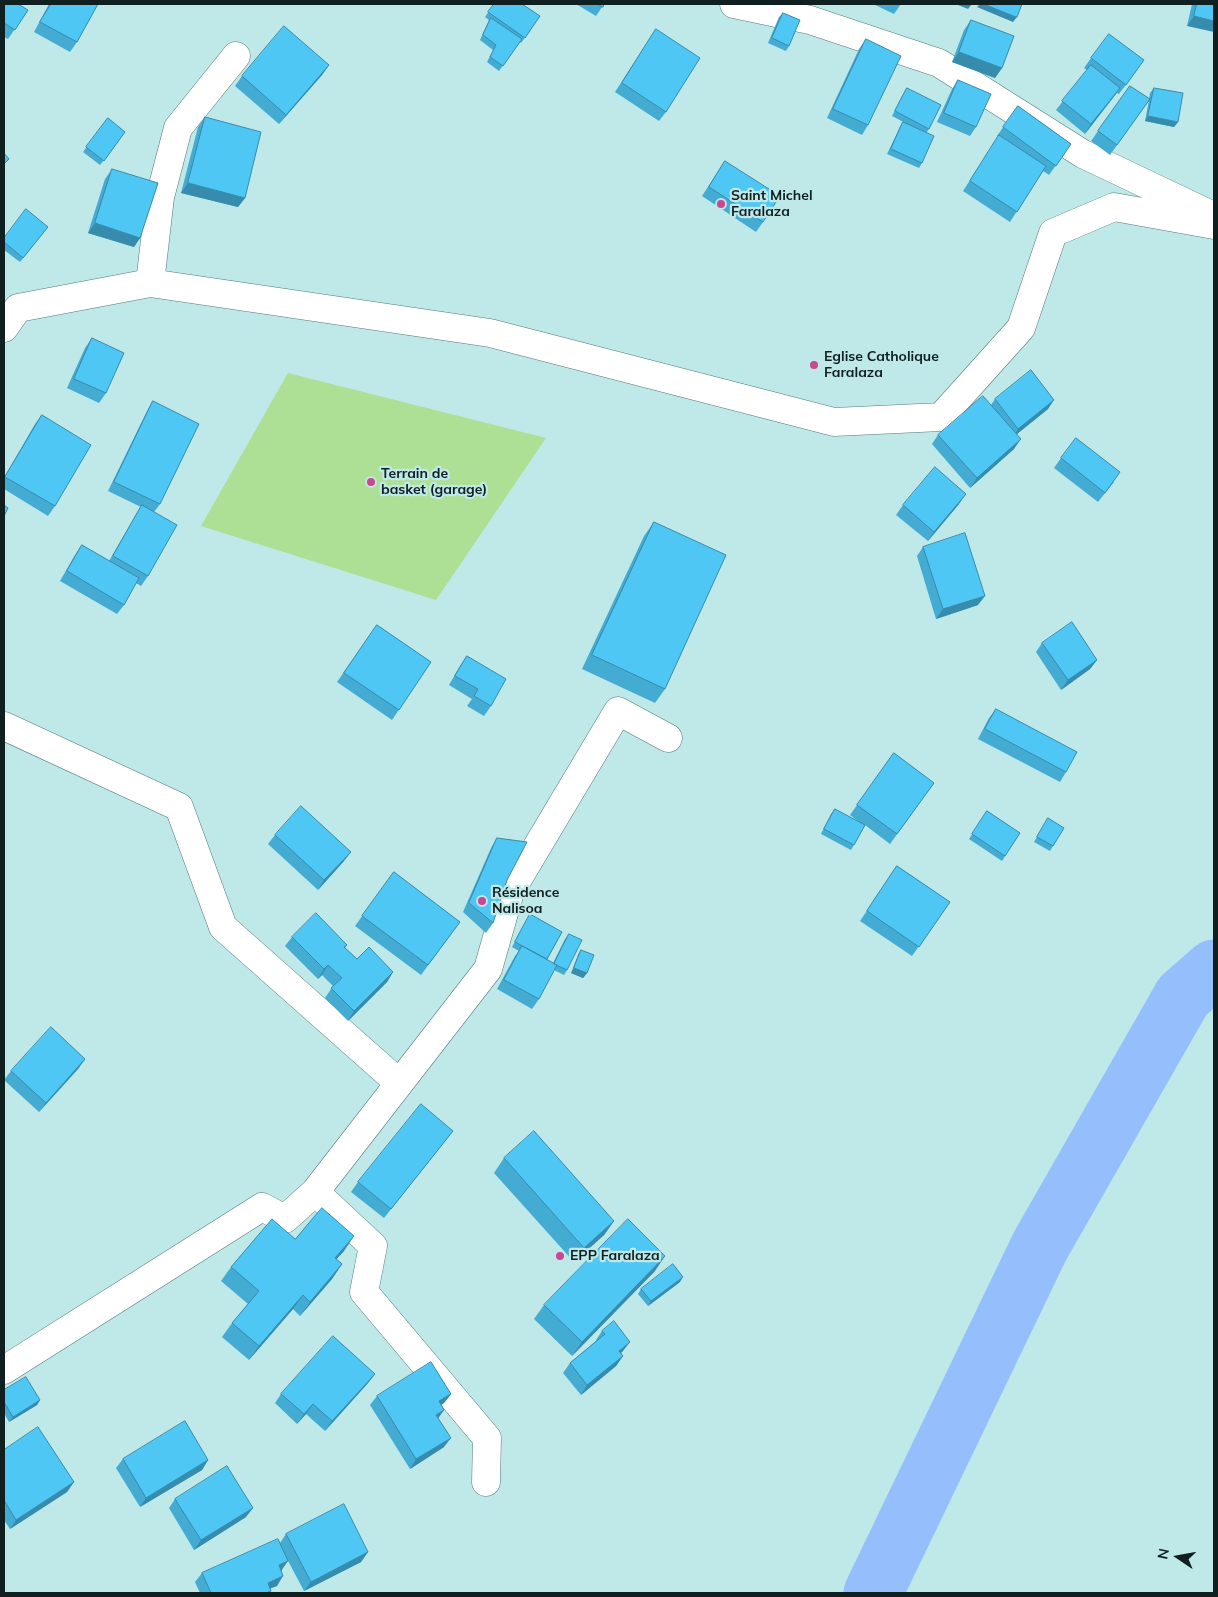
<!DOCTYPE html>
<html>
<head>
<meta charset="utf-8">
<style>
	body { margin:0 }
	#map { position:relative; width:1218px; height:1597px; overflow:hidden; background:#bfe8e8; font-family:Mulish,sans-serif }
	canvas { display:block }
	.frame { position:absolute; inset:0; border:5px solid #101f20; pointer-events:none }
	.north { position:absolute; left:1153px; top:1532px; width:50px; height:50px; -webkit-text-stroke:4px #bfe8e8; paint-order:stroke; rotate:282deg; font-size:14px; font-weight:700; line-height:20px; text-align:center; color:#101f20 }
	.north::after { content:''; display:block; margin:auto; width:18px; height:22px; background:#101f20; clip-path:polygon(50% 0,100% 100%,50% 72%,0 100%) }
</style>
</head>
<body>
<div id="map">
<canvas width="1218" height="1597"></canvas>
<div class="frame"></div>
<div class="north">N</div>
</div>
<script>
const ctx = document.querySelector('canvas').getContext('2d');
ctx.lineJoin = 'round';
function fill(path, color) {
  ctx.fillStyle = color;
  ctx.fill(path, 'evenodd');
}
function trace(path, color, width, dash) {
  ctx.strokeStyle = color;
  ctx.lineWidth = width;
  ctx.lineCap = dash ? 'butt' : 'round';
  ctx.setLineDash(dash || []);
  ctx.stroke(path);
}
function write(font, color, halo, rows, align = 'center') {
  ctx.font = font + ' Mulish,sans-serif';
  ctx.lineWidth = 4.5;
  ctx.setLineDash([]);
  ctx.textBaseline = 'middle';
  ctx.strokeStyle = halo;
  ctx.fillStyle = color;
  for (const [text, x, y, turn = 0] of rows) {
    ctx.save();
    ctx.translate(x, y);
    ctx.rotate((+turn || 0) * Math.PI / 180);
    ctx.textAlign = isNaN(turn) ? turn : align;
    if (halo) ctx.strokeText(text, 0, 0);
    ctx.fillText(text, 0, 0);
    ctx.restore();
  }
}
fill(new Path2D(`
	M288 373 546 438 436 600 201 526Z`), '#addf95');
trace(new Path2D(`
	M873 1593 1040 1246 1183 996 1214 969`), '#94befc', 59);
const minor = new Path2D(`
	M734 4 810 20 939 63 1083 154 1209 214
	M150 283 160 197 178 128 236 56
	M4 328 18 308 150 283 490 333 834 422 941 417 1021 328 1053 233 1114 207 1214 225
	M4 726 179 807 223 927 399 1083
	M315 1192 488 969 510 892 618 711 668 738
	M4 1370 262 1207 285 1219 315 1192 373 1246 364 1292 487 1438 486 1482`);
trace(minor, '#547a7a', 29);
trace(minor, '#fff', 28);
fill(new Path2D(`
	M4 4 28 10 8 39 4 37Z
	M49 4H98L77 42 70 52 34 32Z
	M494 4 540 16 521 43 520 42 499 71 487 62 493 50 480 40 489 20 485 17Z
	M576 4H604L596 16Z
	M873 4H901L894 14Z
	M1192 4H1214L1187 26Z
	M783 13 789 46 786 51 768 43 779 17Z
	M971 20 1002 68 995 78 952 62 964 30Z
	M656 29 666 112 659 121 615 92Z
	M866 39 868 125 862 135 827 118 859 49Z
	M1091 58 1137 70 1119 94 1117 93 1085 134 1056 110 1087 70 1084 68Z
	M329 65 322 75 279 124 235 86 242 76Z
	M958 80 976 127 970 136 937 122 952 89Z
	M1130 86 1149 99 1150 93 1154 88 1178 122 1174 127 1145 121 1149 100 1110 155 1091 141Z
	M907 88 929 129 926 133 922 163 919 168 887 154 900 127 903 122 913 127 892 116 904 93Z
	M1018 106 1071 144 1049 175 1043 171 1010 222 963 191 998 137 997 136Z
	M205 117 245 198 238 207 181 193 198 127Z
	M108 118 125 132 100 165 83 152Z
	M725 161 763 222 756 232 702 196Z
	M112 169 140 238 134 247 88 233 105 179Z
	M48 227 20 262 4 250V238Z
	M92 338 106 393 99 403 67 388 85 348Z
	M995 399 1048 409 1017 434 1014 449 970 488 932 444 938 435 991 405Z
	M153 401 160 504 154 512 148 576 141 586 136 583 124 605 117 614 60 581 75 555 82 545 109 561 136 515 141 507 108 491 147 411Z
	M42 415 55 506 48 516 4 489V478L35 424Z
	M1061 458 1114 482 1098 502 1054 468Z
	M959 504 928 541 896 515 903 505Z
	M654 522 665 689 655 703 582 669 644 536Z
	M923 547 978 605 936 619 917 556Z
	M377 625 431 662 392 720 337 682Z
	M1042 643 1097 660 1090 669 1061 690 1036 652Z
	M467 656 491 706 484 716 467 706 472 699 449 685 460 666Z
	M996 709 1066 772 1060 782 978 739 989 718Z
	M894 753 934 783 890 844 865 825 851 850 821 834 831 814 835 809 862 824 850 815Z
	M987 811 1020 833 1002 861 969 839Z
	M1048 818 1053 846 1050 851 1034 842Z
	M275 835 344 861 318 890 268 844Z
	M497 838 507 880 493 923 486 933 463 912 491 848Z
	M897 866 950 902 912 956 860 921Z
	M394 872 460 922 421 975 355 926Z
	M530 914 562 932 547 960 553 963 565 939 569 934 567 970 564 975 554 970 539 999 532 1009 497 989 515 956 519 951 512 947Z
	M292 937 347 945 345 948 357 959 393 972 387 982 348 1021 325 998 333 986 322 975 318 979 285 946Z
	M581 950 587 973 583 978 571 973 578 955Z
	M85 1059 78 1069 39 1112 4 1080 11 1071Z
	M453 1131 446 1140 384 1218 351 1192 358 1182Z
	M504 1158 614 1221 604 1235 574 1262 494 1173Z
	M295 1239 344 1251 336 1259 342 1264 332 1279 300 1316 293 1309 249 1360 222 1337 232 1323 248 1304 221 1281 231 1267Z
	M655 1271 572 1356 534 1319 544 1305Z
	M680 1282 648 1306 638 1294 641 1289Z
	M602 1331 623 1351 621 1353 623 1356 616 1366 581 1395 563 1373 570 1363 596 1341V1340Z
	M375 1374 368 1383 325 1431 306 1414 297 1424 275 1403 281 1394Z
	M4 1390 40 1400 37 1405 9 1422 4 1413Z
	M451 1394 444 1403 441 1405 438 1418 444 1447 410 1469 370 1405 377 1396Z
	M4 1450 74 1482 67 1492 10 1529 4 1520Z
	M123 1459 208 1460 202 1470 140 1507 116 1468Z
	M175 1499 246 1517 194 1550 169 1508Z
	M286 1534 368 1552 361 1562 304 1591 286 1557 277 1586 270 1588 271 1591 270 1593H200L195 1582 202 1573 280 1543Z`), '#44abd3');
fill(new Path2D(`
	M959 4H972L968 9 958 5Z
	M980 4H984L1017 17 1013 22 977 7Z
	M1194 16 1214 21V32L1187 26Z
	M959 52 1002 68 995 78 952 62Z
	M329 65 322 75 279 124 286 115Z
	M1120 88 1113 97 1085 134 1091 124Z
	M1148 116 1178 122 1174 127 1145 121Z
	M188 183 245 198 238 207 181 193Z
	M95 223 140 238 134 247 88 233Z
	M1054 400 1048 409 1012 438 1018 429Z
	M1021 439 1014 449 970 488 977 478Z
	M966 494 959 504 928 541 934 532Z
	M985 596 978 605 936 619 943 609Z
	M1097 660 1090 669 1061 690 1068 680Z
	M351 852 344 861 318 890 324 880Z
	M328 965 322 975 318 979 324 969Z
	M574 968 587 973 583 978 571 973Z
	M393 972 387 982 348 1021 354 1011Z
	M85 1059 78 1069 39 1112 46 1103Z
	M614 1221 604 1235 574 1262 584 1248Z
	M354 1236 344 1251 325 1272 335 1258Z
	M665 1256 655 1271 572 1356 582 1342Z
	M342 1264 332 1279 300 1316 310 1302Z
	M683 1277 680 1282 648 1306 651 1301Z
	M303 1295 293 1309 249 1360 259 1346Z
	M630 1342 623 1351 612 1360 619 1351Z
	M623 1356 616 1366 581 1395 587 1385Z
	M375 1374 368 1383 325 1431 332 1421Z
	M451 1394 444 1403 432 1411 439 1401Z
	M40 1400 37 1405 9 1422 13 1417Z
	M313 1404 306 1414 297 1424 304 1414Z
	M444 1410 437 1420 436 1415Z
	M451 1438 444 1447 410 1469 416 1459Z
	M208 1460 202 1470 140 1507 146 1498Z
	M74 1482 67 1492 10 1529 16 1520Z
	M253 1508 246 1517 194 1550 201 1540Z
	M368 1552 361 1562 304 1591 311 1582Z
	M288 1561 281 1571 279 1565Z
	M283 1576 277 1586 261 1592 268 1583Z`), '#378bac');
const building = new Path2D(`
	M4 4H18L28 10 15 30 4 23Z
	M51 4H98L77 42 40 22Z
	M494 4H522L540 16 525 38 488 12Z
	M598 4H604L603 7Z
	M984 4H1022L1017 17Z
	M1197 4H1214V21L1194 16Z
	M783 13 800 20 789 46 772 38Z
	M491 18 522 39 503 66 490 57 496 45 483 35Z
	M971 20 1014 36 1002 68 959 52Z
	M284 26 329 65 286 115 242 76Z
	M656 29 700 58 666 112 622 83Z
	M1109 34 1144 60 1126 85 1091 58Z
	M866 39 901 56 868 125 833 109Z
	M1091 65 1120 88 1091 124 1062 101Z
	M958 80 991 94 976 127 944 113Z
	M1130 86 1150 99 1117 145 1098 131Z
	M907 88 941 105 929 129 895 111Z
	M1154 88 1183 93 1178 122 1148 116Z
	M1018 106 1071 144 1056 166 1003 127Z
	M205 117 261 132 245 198 188 183Z
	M108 118 125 132 104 161 86 147Z
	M903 122 934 136 922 163 891 149Z
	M999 135 1046 166 1017 212 970 181Z
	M4 153 9 159 4 164Z
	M725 161 780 196 763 222 709 187Z
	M112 169 158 183 140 238 95 223Z
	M26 209 48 227 23 258 4 242V238Z
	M92 338 124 353 106 393 74 379Z
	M1031 370 1054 400 1018 429 995 399Z
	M983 396 1021 439 977 478 938 435Z
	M153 401 199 424 160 504 114 482Z
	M42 415 91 445 55 506 5 477Z
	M1076 438 1120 472 1105 493 1061 458Z
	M935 467 966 494 934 532 903 505Z
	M4 505 8 508 4 516Z
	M142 505 177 525 148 576 113 556Z
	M654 522 726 555 665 689 592 655Z
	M965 533 985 596 943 609 923 547Z
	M82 545 139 578 124 605 67 571Z
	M1072 622 1097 660 1068 680 1042 643Z
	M377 625 431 662 399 710 344 673Z
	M467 656 506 679 491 706 474 696 478 689 455 676Z
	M996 709 1077 752 1066 772 985 729Z
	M894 753 934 783 897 834 857 805Z
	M301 806 351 852 324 880 275 835Z
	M835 809 865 825 854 845 824 829Z
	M987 811 1020 833 1005 856 972 834Z
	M1048 818 1064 828 1053 846 1037 837Z
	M497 838 527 842 507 880 493 923 469 903Z
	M897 866 950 902 919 947 867 911Z
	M394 872 460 922 428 965 362 916Z
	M316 913 347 945 344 947 357 959 369 947 393 972 354 1011 331 988 342 978 328 965 324 969 292 937Z
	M530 914 562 932 547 959 515 942Z
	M569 934 582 940 567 970 554 964Z
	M522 946 557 965 539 999 504 980Z
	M581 950 594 955 587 973 574 968Z
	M51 1027 85 1059 46 1103 11 1071Z
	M421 1104 453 1131 391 1209 358 1182Z
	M534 1131 614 1221 584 1248 504 1158Z
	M322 1208 354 1236 335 1258 342 1264 310 1302 303 1295 259 1346 232 1323 259 1291 231 1267 272 1219 295 1239Z
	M628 1219 665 1256 582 1342 544 1305Z
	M673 1264 683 1277 651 1301 641 1289Z
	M614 1321 630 1342 619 1351 623 1356 587 1385 570 1363 605 1334 602 1331Z
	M333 1336 375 1374 332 1421 313 1404 304 1414 281 1394Z
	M431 1362 451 1394 439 1401 444 1410 436 1415 451 1438 416 1459 377 1396Z
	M26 1377 40 1400 13 1417 4 1402V1390Z
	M185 1421 208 1460 146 1498 123 1459Z
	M38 1427 74 1482 16 1520 4 1500V1450Z
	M227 1466 253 1508 201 1540 175 1499Z
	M344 1504 368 1552 311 1582 286 1534Z
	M278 1539 288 1561 279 1565 283 1576 268 1583 271 1591 266 1593H211L202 1573Z`);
fill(building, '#4fc7f5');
trace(building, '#378bac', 1);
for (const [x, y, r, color] of [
	[721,204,5,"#c94890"],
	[814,365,5,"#c94890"],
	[371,482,5,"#c94890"],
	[482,901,5,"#c94890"],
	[560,1256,5,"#c94890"]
]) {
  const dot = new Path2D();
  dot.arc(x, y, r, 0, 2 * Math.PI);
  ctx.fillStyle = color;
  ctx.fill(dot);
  trace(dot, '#bfe8e8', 2);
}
write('bold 14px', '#101f20', '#bfe8e8', [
	["Saint Michel",731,196],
	["Faralaza",731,212],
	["Eglise Catholique",824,357],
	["Faralaza",824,373],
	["Terrain de",381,474],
	["basket (garage)",381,490],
	["Résidence",492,893],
	["Nalisoa",492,909],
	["EPP Faralaza",570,1256]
], 'left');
</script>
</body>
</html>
